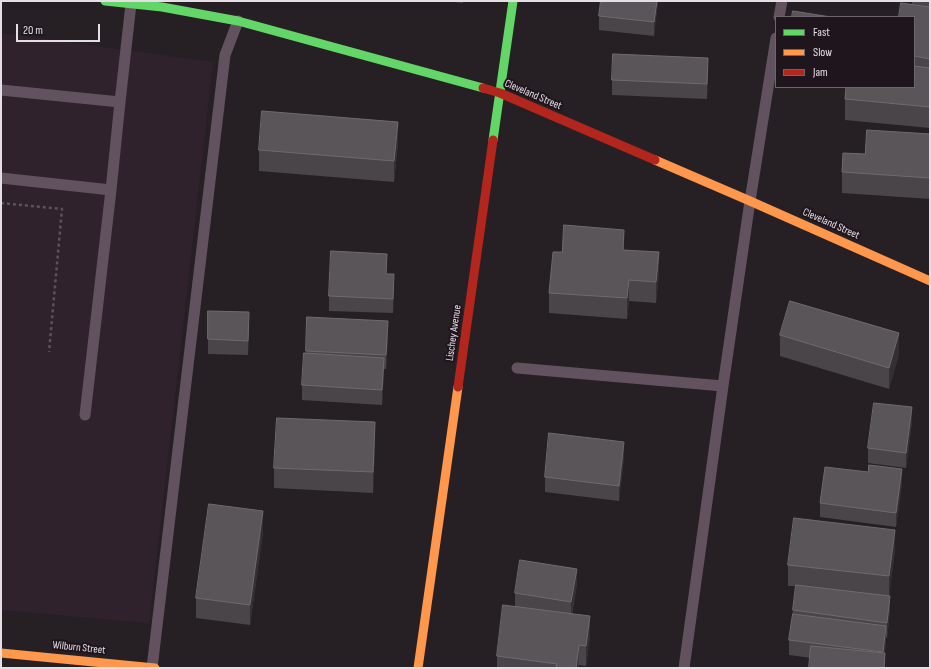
<!DOCTYPE html>
<html>
<head>
<meta charset="utf-8">
<style>
	body { margin:0 }
	#map { position:relative; width:931px; height:669px; overflow:hidden; background:#262025; font-family:"Sofia Sans Condensed",sans-serif }
	canvas { display:block }
	.frame { position:absolute; inset:0; border:2px solid #e5dee4; pointer-events:none }
	.legend { position:absolute; left:775px; top:16px; width:140px; height:72px; box-sizing:border-box; background:#1f151d; border:1px solid #6e656d; margin:0; padding:5px 7px; list-style:none; font-size:12px; color:#e5dee4 }
	.legend li { display:flex; align-items:center; gap:8px; height:20px }
	.legend b { width:20px; border:1px solid #6e656d }
	.scale { position:absolute; left:16px; top:24px; width:84px; height:18px; box-sizing:border-box; border:2px solid #e5dee4; border-top:0; padding-left:5px; font-size:12px; line-height:14px; white-space:nowrap; color:#e5dee4; -webkit-text-stroke:3px #1f151d; paint-order:stroke }
</style>
</head>
<body>
<div id="map">
<canvas width="931" height="669"></canvas>
<div class="frame"></div>
<ul class="legend">
<li><b style="height:5px;background:#63d668"></b>Fast</li>
<li><b style="height:5px;background:#ff974d"></b>Slow</li>
<li><b style="height:5px;background:#b3261e"></b>Jam</li>
</ul>
<div class="scale">20 m</div>
</div>
<script>
const ctx = document.querySelector('canvas').getContext('2d');
ctx.lineJoin = 'round';
function fill(path, color) {
  ctx.fillStyle = color;
  ctx.fill(path, 'evenodd');
}
function trace(path, color, width, dash) {
  ctx.strokeStyle = color;
  ctx.lineWidth = width;
  ctx.lineCap = dash ? 'butt' : 'round';
  ctx.setLineDash(dash || []);
  ctx.stroke(path);
}
function write(font, color, halo, rows, align = 'center') {
  ctx.font = font + ' "Sofia Sans Condensed",sans-serif';
  ctx.lineWidth = 4;
  ctx.setLineDash([]);
  ctx.textBaseline = 'middle';
  ctx.strokeStyle = halo;
  ctx.fillStyle = color;
  for (const [text, x, y, turn = 0] of rows) {
    ctx.save();
    ctx.translate(x, y);
    ctx.rotate((+turn || 0) * Math.PI / 180);
    ctx.textAlign = isNaN(turn) ? turn : align;
    if (halo) ctx.strokeText(text, 0, 0);
    ctx.fillText(text, 0, 0);
    ctx.restore();
  }
}
fill(new Path2D(`
	M1 33 213 62 149 623 1 610Z`), '#30222d');
trace(new Path2D(`
	M1 203 62 209 49 352`), '#5d525b', 2.5, [3, 3]);
trace(new Path2D(`
	M779 17 782 1
	M1 90 120 102
	M1 178 111 190 120 102 131 4
	M517 368 723 386
	M85 415 111 190
	M152 668 225 55 238 21
	M684 668 723 386 750 201 776 38`), '#62525f', 11);
trace(new Path2D(`
	M105 1 162 7 238 21 483 88
	M493 140 513 1`), '#63d668', 9);
trace(new Path2D(`
	M655 160 750 201 930 281
	M1 653 155 668
	M418 668 458 387`), '#ff974d', 9);
trace(new Path2D(`
	M483 88 500 93 655 160
	M458 387 493 140`), '#b3261e', 9);
fill(new Path2D(`
	M445 1H463V3Z
	M601 1H658L654 36 599 30V16Z
	M912 1H930V7L912 4Z
	M930 7V128L845 120V99L914 87V17Z
	M708 72 707 99 612 95V80Z
	M930 134V199L842 193V172L865 154Z
	M398 143 394 182 259 171V150Z
	M624 250 659 273 656 303 629 301 627 319 549 313V293L562 252Z
	M387 268V274L394 289 393 313 329 311V296Z
	M307 317 388 336 386 369H384L382 405 302 400V385L306 353Z
	M249 327 248 355 208 354V339Z
	M780 335 899 354 889 389 780 356Z
	M912 422 906 468 868 463V448Z
	M375 443 373 493 274 488V468Z
	M624 457 619 501 545 492V477Z
	M902 483 896 527 820 517V503Z
	M263 532 250 625 196 618V598Z
	M895 550 889 596 890 611 887 638H886L885 653V668L789 655V640L796 586H788V565Z
	M577 584 572 614 590 637 586 666 579 665 578 668H497V656L515 607V593Z`), '#4a4549');
fill(new Path2D(`
	M657 1H658L654 36V22Z
	M708 58V72L707 99V84Z
	M398 122V143L394 182V161Z
	M624 230V251L623 250Z
	M659 252V273L656 303V282Z
	M387 254V268L386 288V274Z
	M394 274V289L393 313V299Z
	M629 280V301L627 319V298Z
	M388 321V336L386 369V355Z
	M899 333V354L889 389V368Z
	M384 358V372L382 405V390Z
	M912 407V422L906 468V453Z
	M375 422V443L373 493V472Z
	M624 442V457L619 501V486Z
	M902 469V483L896 527V513Z
	M263 511V532L250 625V605Z
	M895 530V550L889 597V576Z
	M577 569V584L571 616V602Z
	M890 596V611L887 638V623Z
	M590 616V637L586 666V646Z
	M886 626V641L883 666V652Z
	M579 645 578 668H576Z
	M885 653V668H884Z`), '#342f33');
const building = new Path2D(`
	M601 1H657L654 22 599 16Z
	M901 3 930 7V59L914 56V17H899Z
	M793 11 831 17H792Z
	M613 54 708 58 707 84 612 80Z
	M914 66 930 68V107L845 99 846 87H914Z
	M262 111 398 122 394 161 259 150Z
	M867 130 930 134V178L842 172 843 153 865 154Z
	M564 225 624 230 623 250 659 252 656 282 629 280 627 298 549 293 553 252H562Z
	M331 251 387 254 386 274H394L393 299 329 296Z
	M790 301 899 333 889 368 780 335Z
	M208 311 249 312 248 341 208 339Z
	M307 317 388 321 386 355 306 351Z
	M304 353 384 358 382 390 302 385Z
	M874 403 912 407 906 453 868 448Z
	M277 418 375 422 373 472 274 468Z
	M549 433 624 442 619 486 545 477Z
	M869 465 902 469 896 513 820 503 825 467 868 472Z
	M209 504 263 511 250 605 196 598Z
	M794 518 895 530 889 576 788 565Z
	M520 560 577 569 571 602 515 593Z
	M796 585 890 596 887 623 793 610Z
	M503 605 590 616 586 646 579 645 576 668H556L557 664 497 656Z
	M793 614 886 626 883 652 789 640Z
	M811 646 885 653 884 668H809Z`);
fill(building, '#5a5559');
trace(building, '#706a6f', 1);
write('11px', '#e5dee4', '#1f151d', [
	["Cleveland Street",533,95,23],
	["Cleveland Street",831,224,24],
	["Lischey Avenue",454,333,-82],
	["Wilburn Street",79,648,6]
]);
</script>
</body>
</html>
